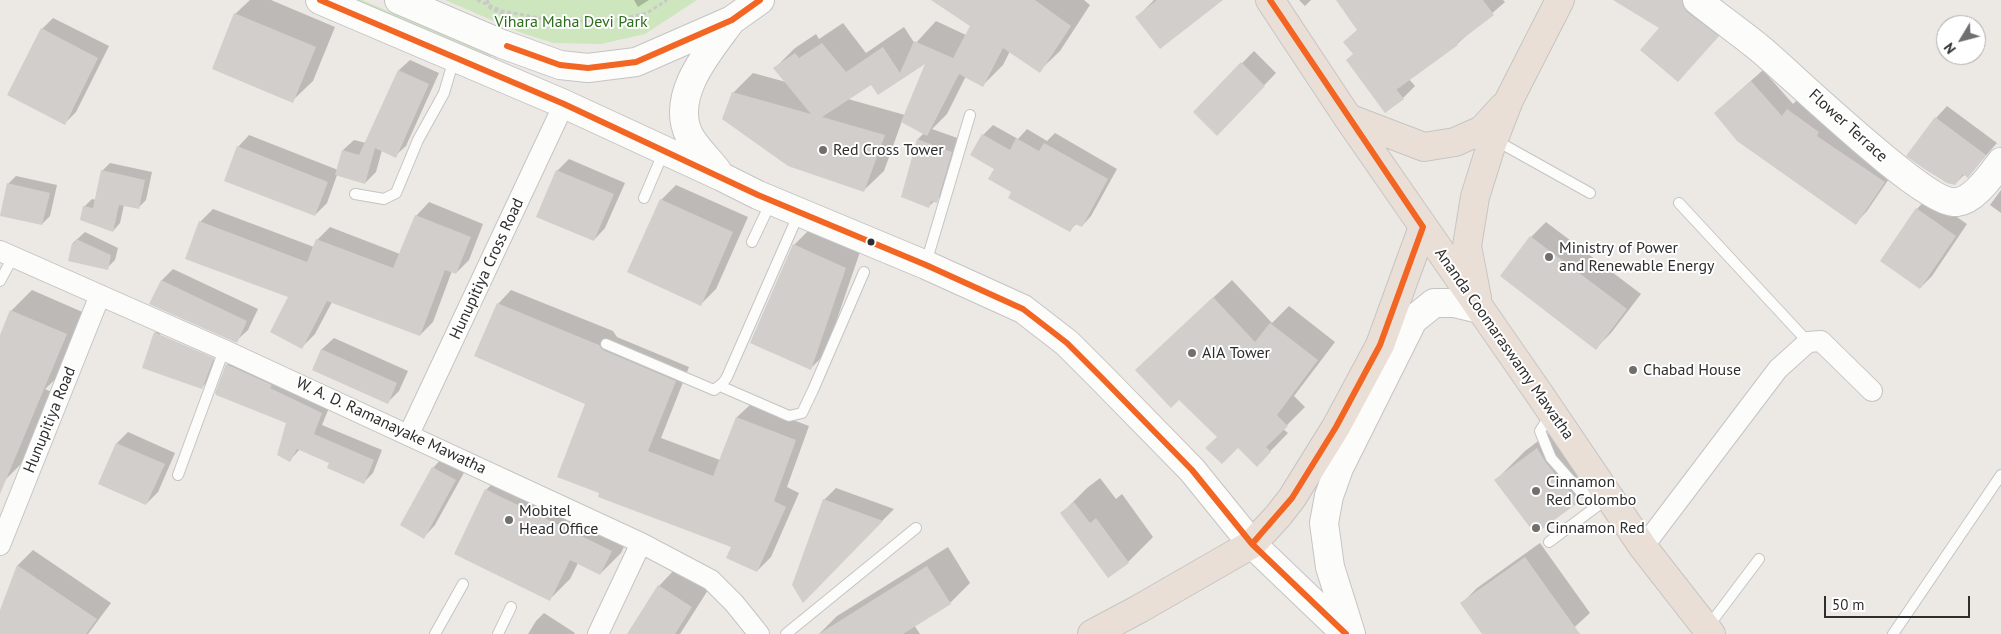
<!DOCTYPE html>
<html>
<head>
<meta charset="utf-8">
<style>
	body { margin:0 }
	#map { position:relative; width:2001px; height:634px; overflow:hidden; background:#ece8e4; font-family:"PT Sans",sans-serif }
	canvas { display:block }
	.north { position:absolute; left:1936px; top:15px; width:50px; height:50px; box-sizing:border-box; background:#fff; border:1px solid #ababab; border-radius:50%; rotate:233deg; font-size:14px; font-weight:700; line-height:20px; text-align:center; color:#2e2e2e }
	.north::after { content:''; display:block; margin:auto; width:18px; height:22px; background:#706f6e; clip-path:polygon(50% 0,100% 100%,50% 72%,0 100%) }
	.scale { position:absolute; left:1824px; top:596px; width:146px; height:22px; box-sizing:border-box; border:2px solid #2e2e2e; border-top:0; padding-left:6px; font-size:15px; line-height:18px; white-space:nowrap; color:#2e2e2e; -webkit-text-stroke:4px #fff; paint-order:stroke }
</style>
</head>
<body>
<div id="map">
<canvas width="2001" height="634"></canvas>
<div class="north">N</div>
<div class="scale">50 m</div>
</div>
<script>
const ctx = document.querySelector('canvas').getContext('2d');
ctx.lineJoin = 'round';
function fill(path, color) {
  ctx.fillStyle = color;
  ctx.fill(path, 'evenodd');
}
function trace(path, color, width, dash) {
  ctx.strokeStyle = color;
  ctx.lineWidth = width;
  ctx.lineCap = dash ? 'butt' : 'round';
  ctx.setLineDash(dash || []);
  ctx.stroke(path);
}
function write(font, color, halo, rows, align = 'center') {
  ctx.font = font + ' "PT Sans",sans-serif';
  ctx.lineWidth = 4;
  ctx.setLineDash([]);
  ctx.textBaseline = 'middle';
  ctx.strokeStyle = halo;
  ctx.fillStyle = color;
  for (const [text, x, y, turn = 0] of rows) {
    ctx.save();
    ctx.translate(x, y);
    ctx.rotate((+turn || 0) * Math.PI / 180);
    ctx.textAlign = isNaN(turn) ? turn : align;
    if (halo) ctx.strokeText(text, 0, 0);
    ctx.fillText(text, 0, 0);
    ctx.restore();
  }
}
fill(new Path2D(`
	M343 0H362L491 55 488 62Z
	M445 0H697L645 34 601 44 553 43 519 32Z`), '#cee6be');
fill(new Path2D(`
	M250 0H271L335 27 313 81 292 101 235 14Z
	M634 0H649L638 7Z
	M933 0H1084L1090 5 1060 51 1039 71 1010 51 1003 65 983 85 966 76 947 114 932 129 963 140 948 190 929 206 918 139 924 133 902 121 884 171 863 191 733 93 753 73 786 82 775 68 795 48 816 34 819 39 843 23 866 53 904 27 915 44 936 21 966 35 971 26ZM928 60 905 115 848 99 872 83 878 94Z
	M1154 0H1221L1137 17Z
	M1299 0H1311L1305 6Z
	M1353 0H1503L1505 2 1457 44 1409 79 1415 86 1403 98 1360 48Z
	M1615 0H1698L1729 24 1689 69 1661 28Z
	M53 18 109 46 76 112 65 123 42 29Z
	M1254 51 1276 73 1217 134 1194 112Z
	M410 60 439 73 406 146 395 156 382 150 376 172 365 183 337 175 327 203 315 215 238 147 249 135 338 170 343 150 354 140 366 143 399 70Z
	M1763 70 1793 104 1799 98 1895 170 1867 211 1856 223 1715 113Z
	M1947 106 1997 143 1968 176 1965 174 1955 184 1936 118Z
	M993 125 1018 139 1027 129 1047 141 1055 133 1117 169 1091 216 1082 226 1077 223 1070 230 1013 192 996 168 972 155 983 135Z
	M569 159 625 183 605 228 594 240 557 171Z
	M110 163 152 172 146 200 138 208 124 205 120 223 113 231 84 207 92 199 96 200 102 171Z
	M16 176 57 185 50 216 42 224 8 184Z
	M676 185 748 217 716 289 701 304 661 200Z
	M2001 190V213L1990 205Z
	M1928 197 1967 224 1932 276 1920 288 1917 209Z
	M429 202 483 224 469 260 456 273 452 271 433 322 420 335 332 302 315 334 302 347 290 297 200 222 213 209 314 247 317 240 330 227 400 254 416 216Z
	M1546 222 1641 294 1611 333 1596 348 1531 237Z
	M809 230 860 252 825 354 810 369 794 245Z
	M85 232 118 248 115 260 107 268 73 243Z
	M173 269 258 309 248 330 236 341 151 303 162 280Z
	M1232 280 1272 323 1289 306 1335 342 1294 396 1305 407 1283 429 1288 433 1257 465 1238 446 1218 437 1155 352Z
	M32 290 87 314 62 373 45 389 54 393 26 459 5 480 0 478V338L11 311Z
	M511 290 613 331 617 337 689 367 661 438 720 460 737 417 751 404 809 426 787 487 799 493 771 557 757 571 587 403 498 304Z
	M167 321 220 360 160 333V336L219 362 214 375 202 387 155 333Z
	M334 338 408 371 399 391 387 403 314 369 322 349Z
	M236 356 331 403 322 425 382 450 373 473 363 483 331 463 300 449 290 460 287 423 227 365Z
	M1566 420 1607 473 1578 501 1496 480 1525 451Z
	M128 432 175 453 158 492 146 504 99 483 117 443Z
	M444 456 466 469 435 525 424 537 433 468Z
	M507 469 632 530 621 553 600 574 578 563 570 579 550 599 486 490Z
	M1100 478 1116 499 1122 494 1153 537 1128 562 1062 513 1087 488Z
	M836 488 894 509 803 601 824 500Z
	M1540 543 1590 613 1567 634H1484L1462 603 1477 588Z
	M948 547 970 583 950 603 914 625 920 634H819L837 616Z
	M33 550 111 603 88 634H0V613L18 565Z
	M675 569 708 590 680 634H629L659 586Z
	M544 613 575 633 574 634H528L536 621Z`), '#0003');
fill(new Path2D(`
	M931 0H1035L1071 26 1040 73 1003 48 983 87 959 74 927 136 901 122 925 64 878 95 871 85 822 117 885 135 864 192 788 166 722 119 732 92 811 114 773 68 795 53 799 58 822 43 846 72 883 47 900 73 914 41 953 58 970 26Z
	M1157 0H1223L1160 49 1135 17Z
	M1336 0H1483L1494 15 1457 43 1458 45 1396 90 1404 99 1385 113 1346 60 1353 54 1343 42 1357 30Z
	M1613 0H1682L1683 6 1687 12 1719 36 1678 82 1640 50 1659 28Z
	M234 13 316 47 293 103 212 69Z
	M41 28 98 58 65 125 7 95Z
	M1241 62 1265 86 1217 136 1193 112Z
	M398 70 429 84 396 158 375 148 365 184 335 175 342 150 359 155Z
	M1751 81 1782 116 1787 109 1819 132 1817 136 1885 182 1856 225 1737 141 1714 113Z
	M1935 117 1986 155 1968 178 1963 174 1955 185 1947 183 1926 170 1906 156Z
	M982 134 1010 150 1016 138 1039 151 1044 143 1108 179 1082 227 1075 224 1070 232 1008 198 1011 192 988 179 994 169 970 155Z
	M917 139 952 152 937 203 931 201 929 208 901 197Z
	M237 146 328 182 315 216 224 181Z
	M101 170 145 180 139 209 119 205 113 232 80 220 83 206 93 208Z
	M556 170 614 194 594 241 536 217Z
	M7 183 50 193 42 225 0 216Z
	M660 199 733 232 701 306 627 272Z
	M1916 208 1956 236 1920 289 1880 261Z
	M415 215 471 237 456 274 445 270 420 336 327 301 302 349 270 332 288 297 185 259 199 221 307 262 316 239 393 268Z
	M1530 236 1627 309 1596 350 1500 276Z
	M76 239 111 255 108 270 68 261 72 243H75Z
	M793 244 846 268 811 370 750 343Z
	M161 280 247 321 237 343 149 304Z
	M1213 297 1255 342 1270 323 1318 360 1277 415 1288 426 1266 447 1271 452 1257 467 1238 448 1222 464 1205 448 1217 437 1179 400 1171 408 1135 370Z
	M497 303 599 345 603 350 676 381 648 451 713 476 736 417 796 440 774 501 786 507 757 572 726 558 731 547 598 497 599 493 557 477 585 404 474 356Z
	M10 310 67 334 0 494V335Z
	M154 332 214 358 202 389 142 368Z
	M321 349 397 383 388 404 312 370Z
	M226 364 272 385 270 388 322 413 314 434 374 460 364 484 327 468 329 463 297 449 290 462 277 455 286 423 216 395 215 393Z
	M116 443 165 464 146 505 98 484Z
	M1537 448 1546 463 1579 502 1535 534 1494 480Z
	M432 467 456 480 424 539 400 525Z
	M485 489 612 551 600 575 570 560 550 601 454 554Z
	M823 499 883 521 803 603 792 585Z
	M1074 502 1090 523 1096 518 1129 563 1108 578 1060 513Z
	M1525 557 1580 634H1482L1460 603Z
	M17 565 97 619 86 634H0V610Z
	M927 566 951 604 903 634H819Z
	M658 585 692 607 675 634H627Z`), '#d1cecb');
const lane = new Path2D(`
	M1495 140 1590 193
	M355 194 384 199 396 193 418 140 444 93 454 59
	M644 198 664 151
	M1679 203 1808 342
	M752 242 771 202
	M926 263 970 115
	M0 281 13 257
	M606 344 714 390 723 383 727 377 799 213
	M720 386 789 416 802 413 813 390 864 272
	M1551 414 1540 431 1551 458 1581 492 1592 493 1600 488
	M178 475 224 350
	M1549 542 1608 498
	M1707 628 1759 559
	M435 634 463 584
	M498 634 511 607
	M786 634 916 528
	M1893 634 2001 475`);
const street = new Path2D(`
	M0 251 224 350 641 543 711 580 734 603 759 634
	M409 434 564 104
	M0 545 100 295
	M1643 547 1778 369 1808 342 1821 341 1872 391
	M598 634 641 543`);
const secondary = new Path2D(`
	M320 0 564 104 722 177 758 195 926 265 1023 309 1067 343 1102 378 1192 470 1252 544 1346 634
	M399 0 502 44 560 65 588 68 636 62 732 20 760 0
	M1697 0C1717 16 1738 31 1758 47 1789 72 1926 207 1957 202 1975 200 1991 175 2001 162
	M718 172C710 161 695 147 689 135 670 95 709 51 731 21
	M1351 634 1330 567 1324 523 1329 496 1339 468 1413 320 1434 303H1454L1479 309`);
const highway = new Path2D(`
	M1270 0 1348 118 1538 392 1643 547 1711 634
	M1348 118 1424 147 1455 142 1482 130 1503 107
	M1477 298 1467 246 1475 197 1490 149 1509 100 1560 0
	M1092 634 1139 609 1252 544 1278 516 1292 498 1336 427 1380 345 1423 227`);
trace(lane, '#c5c4c5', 12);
trace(street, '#c5c4c5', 22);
trace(secondary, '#c5c4c5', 30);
trace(highway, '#c6c5c4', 30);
trace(new Path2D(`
	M477 0 502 11 550 20 606 22 647 13 667 0
	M487 0 490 8 513 19 512 23`), '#c9c9c8', 3, [4, 2.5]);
trace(lane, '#fcfcfb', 10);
trace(street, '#fcfcfb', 20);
trace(secondary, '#fcfcfb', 28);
trace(highway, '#eadfd6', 28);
trace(new Path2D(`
	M320 0 564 104 758 195 926 265 1023 309 1067 343 1102 378 1192 470 1252 544 1346 634
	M507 46 560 65 588 68 636 62 732 20 760 0
	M1252 544 1292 498 1336 427 1380 345 1423 227 1270 0`), '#f26522', 6);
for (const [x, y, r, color] of [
	[823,150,5,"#706f6e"],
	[871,242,4.5,"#2e2e2e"],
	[1549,257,5,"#706f6e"],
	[1192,353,5,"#706f6e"],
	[1633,370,5,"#706f6e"],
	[1536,491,5,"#706f6e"],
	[509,520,5,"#706f6e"],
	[1536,528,5,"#706f6e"]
]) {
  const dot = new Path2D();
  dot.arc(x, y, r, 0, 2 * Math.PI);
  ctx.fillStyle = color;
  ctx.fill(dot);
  trace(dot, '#fff', 2);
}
write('16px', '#2c6e1b', '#fff', [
	["Vihara Maha Devi Park",571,22]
]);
write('16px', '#2e2e2e', '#fff', [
	["Flower Terrace",1848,126,42],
	["Hunupitiya Cross Road",487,269,-65],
	["Ananda Coomaraswamy Mawatha",1504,344,55],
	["Hunupitiya Road",50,420,-68],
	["W. A. D. Ramanayake Mawatha",391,426,25]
]);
write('16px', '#2e2e2e', '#fff', [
	["Red Cross Tower",833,150],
	["Ministry of Power",1559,248],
	["and Renewable Energy",1559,266],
	["AIA Tower",1202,353],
	["Chabad House",1643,370],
	["Cinnamon",1546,482],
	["Red Colombo",1546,500],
	["Mobitel",519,511],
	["Head Office",519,529],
	["Cinnamon Red",1546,528]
], 'left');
</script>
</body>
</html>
